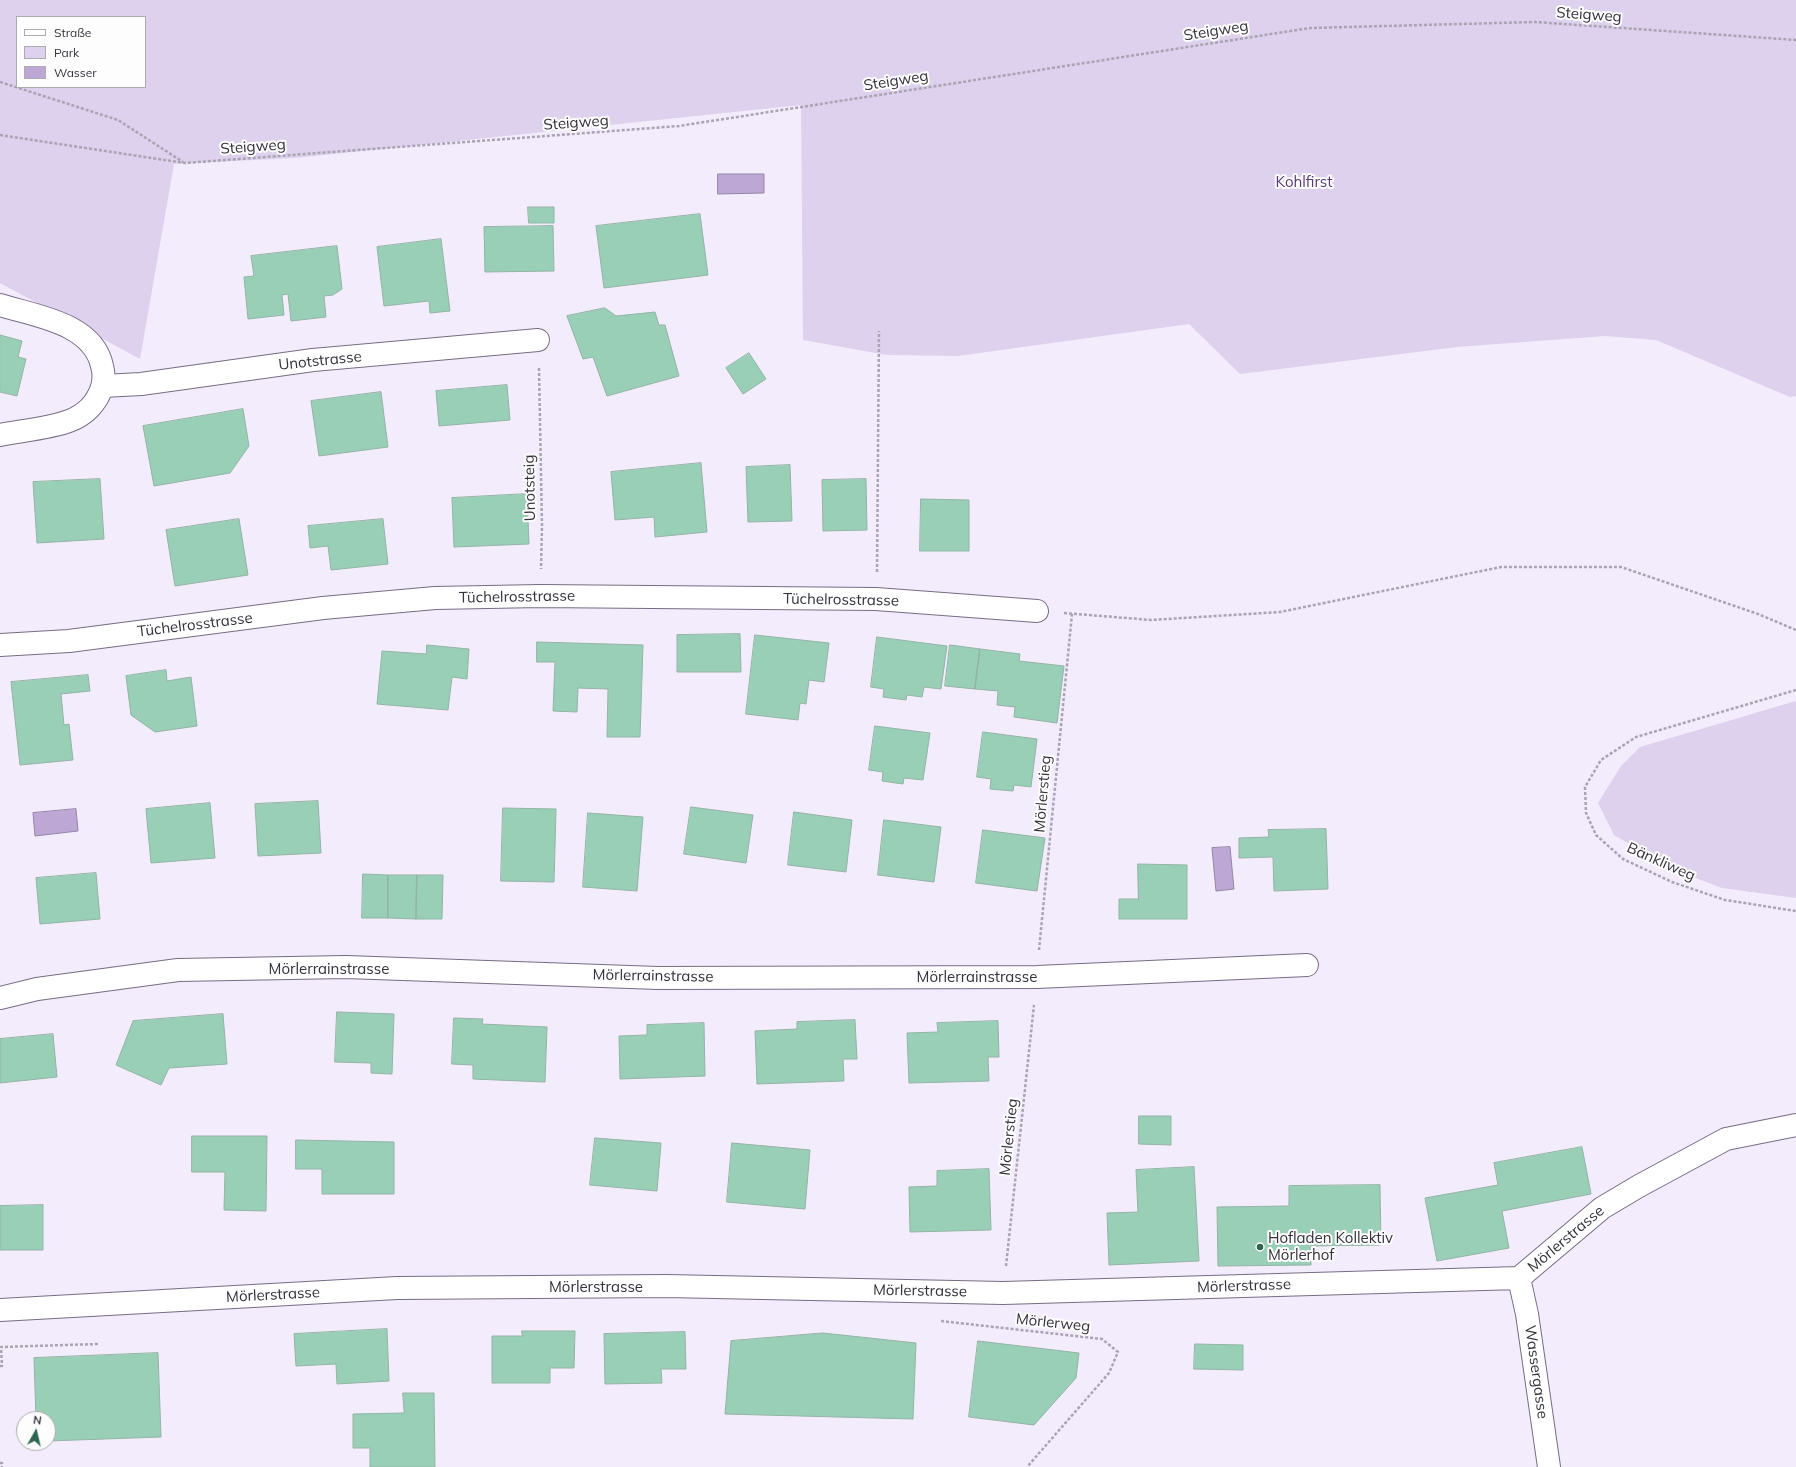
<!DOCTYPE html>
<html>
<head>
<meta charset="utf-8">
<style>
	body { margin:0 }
	#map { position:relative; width:1796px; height:1467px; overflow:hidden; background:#f3ecfd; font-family:Mulish,sans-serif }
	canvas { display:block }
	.legend { position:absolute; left:16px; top:16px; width:130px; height:72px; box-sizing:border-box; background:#fdfdfd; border:1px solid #adabaf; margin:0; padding:5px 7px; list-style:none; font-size:12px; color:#35303b }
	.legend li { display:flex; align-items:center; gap:8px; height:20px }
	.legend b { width:20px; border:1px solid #adabaf }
	.north { position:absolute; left:16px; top:1411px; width:40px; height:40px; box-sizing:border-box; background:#fdfdfd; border:1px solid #adabaf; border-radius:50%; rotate:8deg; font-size:11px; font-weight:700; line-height:16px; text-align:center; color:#35303b }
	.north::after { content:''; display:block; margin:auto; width:14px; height:18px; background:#2c664f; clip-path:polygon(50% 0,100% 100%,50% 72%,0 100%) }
</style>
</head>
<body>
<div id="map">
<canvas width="1796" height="1467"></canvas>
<ul class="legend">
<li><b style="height:5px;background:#fff"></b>Straße</li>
<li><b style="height:11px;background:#ddd1ed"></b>Park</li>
<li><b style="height:11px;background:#bda8d5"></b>Wasser</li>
</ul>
<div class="north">N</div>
</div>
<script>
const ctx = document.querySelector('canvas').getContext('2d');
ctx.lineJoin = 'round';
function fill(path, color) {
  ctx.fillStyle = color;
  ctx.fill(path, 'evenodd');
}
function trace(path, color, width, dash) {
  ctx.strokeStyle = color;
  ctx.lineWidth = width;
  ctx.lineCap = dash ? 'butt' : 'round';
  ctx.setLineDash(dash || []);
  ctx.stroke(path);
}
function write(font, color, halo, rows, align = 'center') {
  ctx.font = font + ' Mulish,sans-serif';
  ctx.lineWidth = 4;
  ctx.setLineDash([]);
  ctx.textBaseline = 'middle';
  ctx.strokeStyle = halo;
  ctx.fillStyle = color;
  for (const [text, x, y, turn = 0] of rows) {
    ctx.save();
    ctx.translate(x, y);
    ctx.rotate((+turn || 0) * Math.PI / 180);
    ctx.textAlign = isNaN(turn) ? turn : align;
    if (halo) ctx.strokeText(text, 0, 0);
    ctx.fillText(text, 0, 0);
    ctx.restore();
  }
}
fill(new Path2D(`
	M0 0H1796V396L1790 397 1656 340 1605 336 1457 347 1240 374 1189 324 958 356 887 355 803 340 801 105 295 158 174 164 140 359 0 283ZM17 17H145V87H17Z
	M1796 701V898L1722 888 1672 869 1614 835 1598 803 1621 766 1640 747Z`), '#ddd1ed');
const water = new Path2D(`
	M718 174H764V193L718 194Z
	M76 809 78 831 35 836 33 813Z
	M1230 847 1234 889 1216 891 1212 848Z`);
fill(water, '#bda8d5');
trace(water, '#9484a7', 1);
const building = new Path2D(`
	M528 207H554V223H529Z
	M700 214 708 275 604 288 596 226Z
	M553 226 554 271 485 272 484 227Z
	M441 239 450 311 430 313 429 301 384 306 377 247Z
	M337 246 342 289 333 295 324 296 326 317 291 321 288 294 282 295 284 315 248 319 244 277 254 276 251 256Z
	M605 308 616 316 655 312 659 325H665L679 376 607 396 593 357 583 359 567 316Z
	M0 335 22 341 18 357 26 359 17 396 0 392Z
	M749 353 766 379 743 394 726 368Z
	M507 385 510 420 439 426 436 391Z
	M381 392 388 447 319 456 311 401Z
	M243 409 249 446 230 473 154 486 143 426Z
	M701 463 707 532 655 537 654 517 615 520 611 472Z
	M790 465 792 521 748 522 746 467Z
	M100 479 104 539 37 543 33 482Z
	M866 479 867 530 823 531 822 480Z
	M527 494 529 544 454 547 452 498Z
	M921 499 969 500V551H920Z
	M239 519 248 575 175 586 166 530Z
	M383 519 388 564 331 570 328 546 310 548 308 526Z
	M740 634 741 672H677V635Z
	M755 635 829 643 824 682 809 680 806 704 800 703 798 720 746 714Z
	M877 637 947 646 941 689 924 687 922 697 907 695 906 700 883 697 884 689 871 687Z
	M537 642 643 645 640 737H607L608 689 578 688 577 712 553 711 555 662H537Z
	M427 645 469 649 467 679 452 677 448 710 377 704 382 651 426 654Z
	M950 645 980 649 975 689 945 686Z
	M980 649 1020 654 1019 661 1064 666 1057 723 1014 717 1015 707 997 705 998 691 975 689Z
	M166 670 167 681 191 677 197 726 155 732 131 715 126 676Z
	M88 675 90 691 61 694 64 725 69 724 73 760 20 765 11 682Z
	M875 726 930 733 923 780 904 778 903 784 882 781 883 772 869 770Z
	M983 732 1037 739 1031 787 1014 785 1013 791 990 789 991 779 977 777Z
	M318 801 321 853 258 856 255 804Z
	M210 803 215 858 151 863 146 809Z
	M691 807 753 815 746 863 684 854Z
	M503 808 556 809 554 882 501 881Z
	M794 812 852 820 846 872 788 865Z
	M588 813 643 817 637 891 583 887Z
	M884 820 941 827 934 882 878 875Z
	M1326 829 1328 889 1274 891 1273 857 1239 858V838L1269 837 1268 830Z
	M983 830 1045 838 1037 891 976 883Z
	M1138 864 1187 865V919H1119V899H1138Z
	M96 873 100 919 40 924 36 878Z
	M363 874 388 875V918H362Z
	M388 875H417L416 919 388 918Z
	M417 875H443L442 919H416Z
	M337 1012 394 1014 392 1074 371 1073V1063L335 1062Z
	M223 1014 227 1064 169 1068 161 1085 116 1065 133 1021Z
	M454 1018 483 1019 482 1024 547 1027 545 1082 473 1079V1065L452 1064Z
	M855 1020 857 1059H843L844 1081 757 1084 755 1031 797 1029V1022Z
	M998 1021 999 1057H988L989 1081 909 1083 907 1033 938 1032 937 1023Z
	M704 1023 705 1076 620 1079 619 1036 647 1035V1025Z
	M53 1034 57 1077 0 1083V1039Z
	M1139 1116H1171V1145L1139 1144Z
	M192 1136H267L266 1211 224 1210 225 1172H192Z
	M595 1138 661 1143 657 1191 590 1185Z
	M296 1140 394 1142V1194H322V1169H296Z
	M732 1143 810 1150 805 1209 727 1202Z
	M1582 1147 1591 1194 1502 1211 1509 1248 1437 1261 1425 1198 1498 1185 1494 1163Z
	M1194 1167 1199 1261 1109 1265 1107 1213 1138 1212 1136 1170Z
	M989 1169 991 1230 910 1232 909 1187 937 1186V1171Z
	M1380 1185 1381 1245 1310 1246 1311 1265 1218 1266 1217 1207 1289 1206V1186Z
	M43 1205V1250H0V1206Z
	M387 1329 389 1381 337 1384 336 1364 296 1366 294 1334Z
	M522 1331H575L574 1368H550V1383H492V1336H522Z
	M685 1332 686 1369H661L662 1383 605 1384 604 1334Z
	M823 1333 916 1343 913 1419 725 1414 731 1341Z
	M978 1341 1079 1353 1076 1378 1034 1425 969 1417Z
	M1195 1344 1243 1345V1370L1194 1369Z
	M158 1353 161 1437 48 1441V1419H36L34 1358Z
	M403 1393H434L435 1467H370V1448H353V1414L404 1413Z`);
fill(building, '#99cfb6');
trace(building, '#93b3a4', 1);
const minor = new Path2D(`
	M0 305C35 316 93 323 102 366 104 373 104 380 102 387 97 403 85 415 69 421 51 428 20 431 0 435
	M103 386 141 384 313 360 538 340
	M0 645 69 641 323 608 435 598 540 596 876 599 1037 611
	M0 998 37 989 178 970 346 967 658 978 1037 977 1307 965
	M1519 1278 1527 1314 1549 1467
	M0 1310 397 1288 667 1286 1003 1293 1519 1278 1602 1208 1639 1186 1726 1139 1796 1125`);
trace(minor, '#776b85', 24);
trace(new Path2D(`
	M0 82 118 120 183 162
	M0 135 185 163 679 126 1310 28 1535 22 1796 40
	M539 368 542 526 541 569
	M877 572 879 331
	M1064 613 1151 620 1280 612 1501 567H1621L1758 614 1796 630
	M1796 690 1636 737 1601 760 1585 787 1586 813 1596 835 1623 859 1672 882 1725 900 1796 911
	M1039 950 1072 614
	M1006 1266 1034 1005
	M941 1321 1102 1339 1118 1352 1109 1373 1027 1467
	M0 1366H2L1 1347 98 1344
	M0 1463H2V1467`), '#a9a3b2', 2.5, [3, 2]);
trace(minor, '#fff', 22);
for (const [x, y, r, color] of [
	[1260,1247,4,"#2c664f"]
]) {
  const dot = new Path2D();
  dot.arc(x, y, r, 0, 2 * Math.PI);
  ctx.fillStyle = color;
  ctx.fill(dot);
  trace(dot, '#fdfdfd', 1.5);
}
write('15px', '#35303b', '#fdfdfd', [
	["Steigweg",1589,15,4],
	["Steigweg",1216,31,-9],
	["Steigweg",896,81,-9],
	["Steigweg",576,123,-4],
	["Steigweg",253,147,-4],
	["Unotstrasse",320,361,-6],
	["Unotsteig",530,488,-91],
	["Tüchelrosstrasse",517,597,-1],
	["Tüchelrosstrasse",841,600,1],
	["Tüchelrosstrasse",195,625,-7],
	["Mörlerstieg",1043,794,-85],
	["Bänkliweg",1661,862,24],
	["Mörlerrainstrasse",329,969],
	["Mörlerrainstrasse",653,976,1],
	["Mörlerrainstrasse",977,977],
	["Mörlerstieg",1009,1137,-84],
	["Mörlerstrasse",1566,1239,-40],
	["Mörlerstrasse",1244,1286,-2],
	["Mörlerstrasse",596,1287],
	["Mörlerstrasse",920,1291,1],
	["Mörlerstrasse",273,1295,-3],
	["Mörlerweg",1053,1323,6],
	["Wassergasse",1536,1372,82]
]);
write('15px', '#593c76', '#fdfdfd', [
	["Kohlfirst",1304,182]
]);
write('15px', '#35303b', '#fdfdfd', [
	["Hofladen Kollektiv",1268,1238],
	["Mörlerhof",1268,1255]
], 'left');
</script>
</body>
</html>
